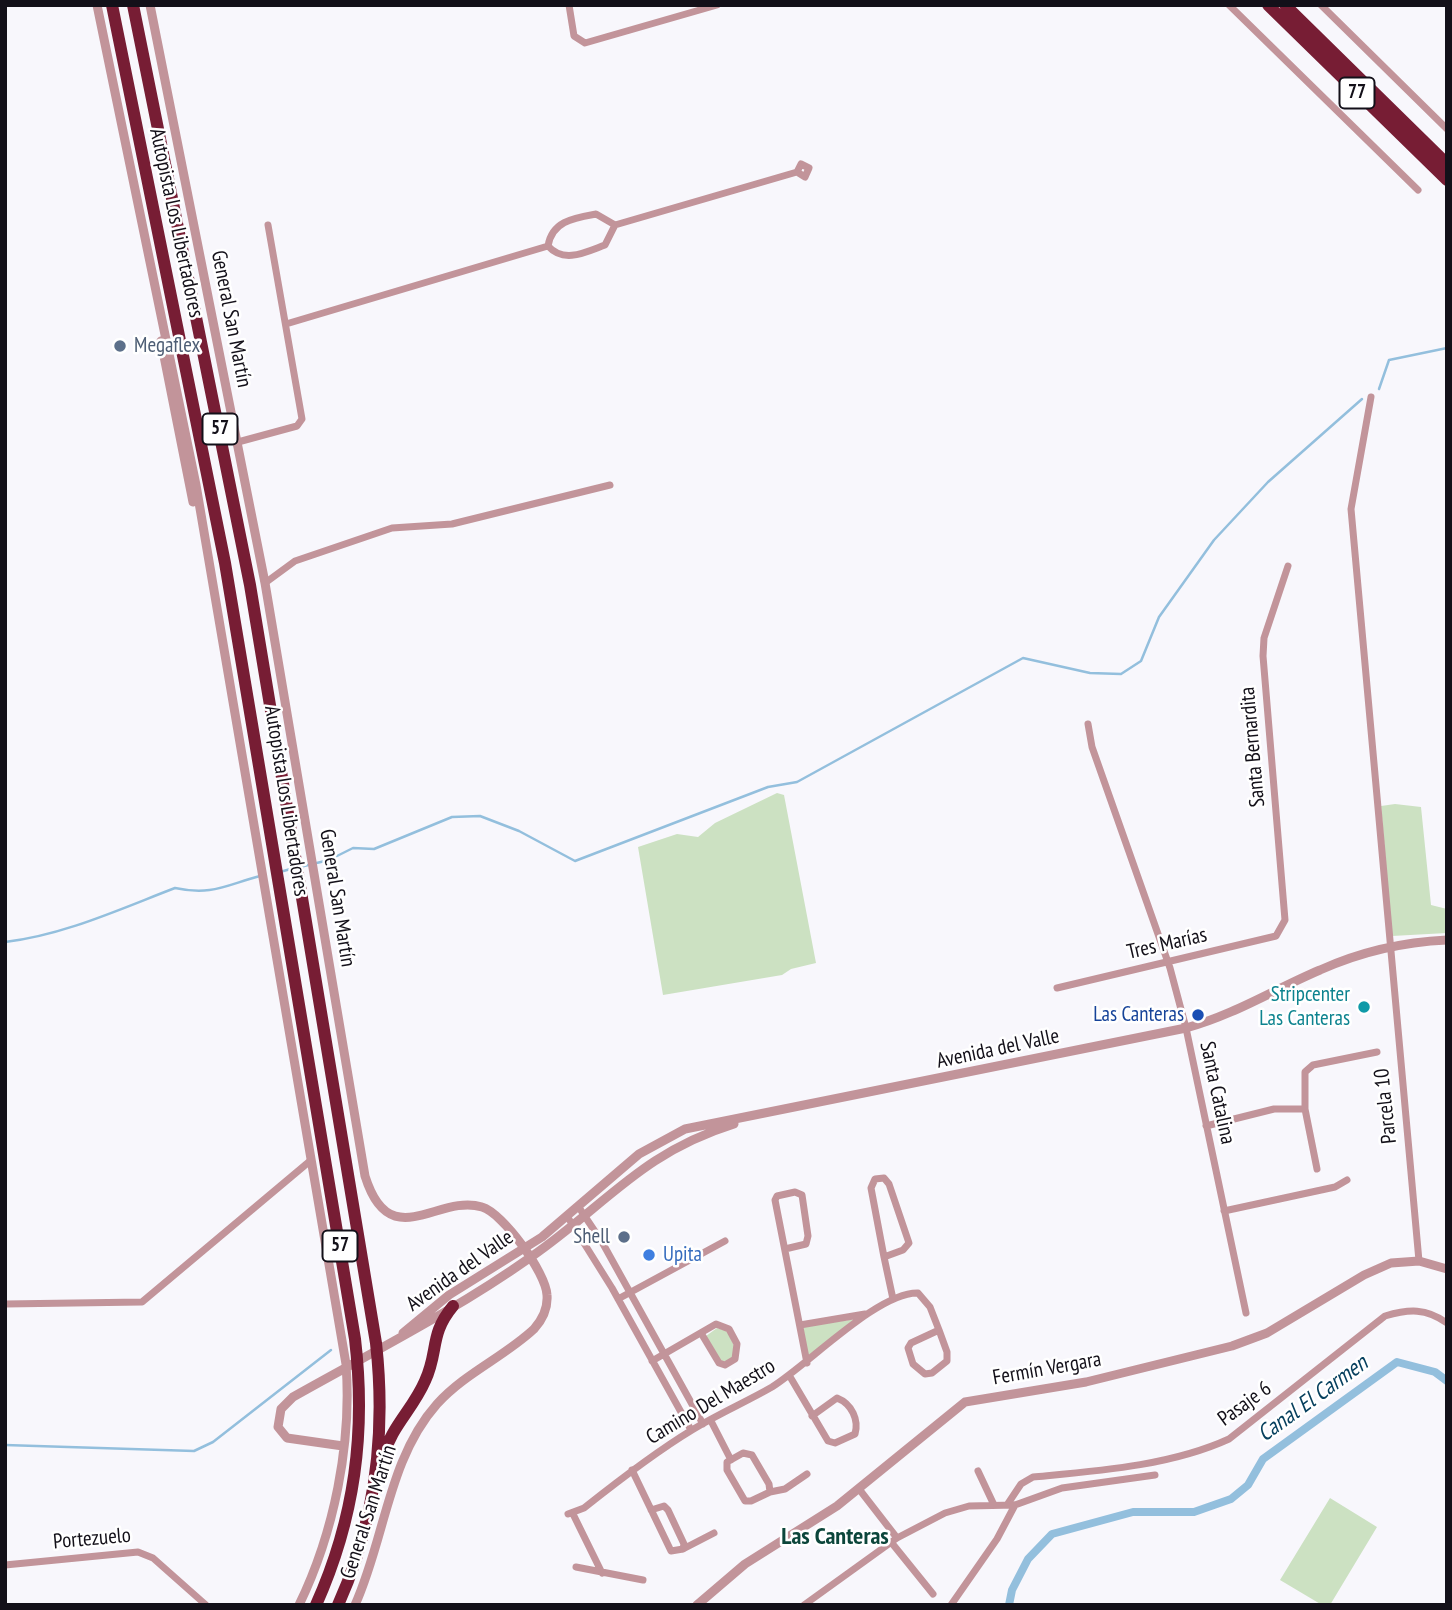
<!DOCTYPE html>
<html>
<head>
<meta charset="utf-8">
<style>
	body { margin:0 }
	#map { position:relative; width:1452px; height:1610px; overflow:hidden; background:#f8f7fc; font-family:"PT Sans Narrow",sans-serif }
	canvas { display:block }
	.frame { position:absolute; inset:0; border:7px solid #131019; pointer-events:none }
</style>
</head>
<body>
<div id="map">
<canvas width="1452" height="1610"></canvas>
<div class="frame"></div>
</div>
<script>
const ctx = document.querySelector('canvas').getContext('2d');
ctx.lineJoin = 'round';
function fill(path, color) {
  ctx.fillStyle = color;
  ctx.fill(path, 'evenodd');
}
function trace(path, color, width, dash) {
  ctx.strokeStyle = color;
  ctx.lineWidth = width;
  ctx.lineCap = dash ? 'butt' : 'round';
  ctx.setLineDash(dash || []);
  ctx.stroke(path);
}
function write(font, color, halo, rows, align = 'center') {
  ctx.font = font + ' "PT Sans Narrow",sans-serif';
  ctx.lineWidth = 5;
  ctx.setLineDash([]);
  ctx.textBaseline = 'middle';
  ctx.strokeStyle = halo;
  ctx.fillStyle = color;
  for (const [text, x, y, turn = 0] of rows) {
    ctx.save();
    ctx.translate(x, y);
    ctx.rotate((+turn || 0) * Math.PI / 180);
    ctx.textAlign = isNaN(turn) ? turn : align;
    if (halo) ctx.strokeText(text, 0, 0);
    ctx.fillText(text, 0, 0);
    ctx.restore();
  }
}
fill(new Path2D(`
	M777 793 784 795 816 963 791 969 782 975 663 995 638 847 677 834 698 837 715 823Z
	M1395 804 1421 807 1431 905 1447 909V933L1392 936 1381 806Z
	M855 1319 808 1356 803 1327Z
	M717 1328 727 1331 735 1348 731 1360 726 1363 720 1361 706 1336Z
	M1330 1498 1377 1527 1330 1605H1322L1280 1580Z`), '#cce1c2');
trace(new Path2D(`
	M1379 389 1389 360 1447 348
	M300 867 329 860 353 848 374 849 452 817 480 816 519 831 575 861 768 787 797 782 1023 658 1090 673 1121 674 1141 661 1159 617 1214 540 1268 482 1362 399
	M280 872 294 868
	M5 942C64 935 120 909 175 888 212 896 226 885 260 876
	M5 1445 194 1451 213 1442 331 1350`), '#93bfdd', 2.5);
trace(new Path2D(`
	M1009 1605 1012 1590 1028 1559 1052 1534 1133 1512H1194L1231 1499 1248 1485 1263 1459 1397 1362 1435 1372 1447 1381`), '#93bfdd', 8);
trace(new Path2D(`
	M569 5 574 36 585 43 717 5
	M1229 5 1418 190
	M1321 5 1447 129
	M615 225 797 172 801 164 809 168 805 177 797 172
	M548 246C552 221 574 218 596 214L615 225
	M548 246C564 264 586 252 605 245L615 225
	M286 324 548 246
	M1371 397 1351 509 1419 1261
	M238 442 297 426 302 419 268 225
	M265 583 295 561 392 528 452 524 610 485
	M1088 724 1092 747 1170 968 1186 1028 1246 1313
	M1057 988 1276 936 1285 920 1263 656 1264 638 1288 566
	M1206 1126 1274 1109H1305
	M1317 1169 1305 1109V1072L1313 1065 1377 1052
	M884 1178 889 1184 909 1243 903 1250 884 1257 871 1188 875 1179Z
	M578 1206 602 1242 703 1424
	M1224 1211 1335 1187 1347 1180
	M567 1216 612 1288 691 1430
	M785 1249 806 1244 808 1236 802 1195 795 1192 777 1196 775 1200 807 1363
	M884 1257 893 1299
	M618 1299 725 1241
	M5 1304 142 1302 310 1161
	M800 1325 865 1314
	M939 1330 947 1352V1361L932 1373 925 1374 913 1364 908 1348 911 1343Z
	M652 1361 716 1324 729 1329 737 1344 735 1359 725 1365 719 1363 701 1333
	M789 1375 828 1441 835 1443 855 1434C859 1420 852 1404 837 1398L812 1416
	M711 1421 731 1460
	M743 1453 752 1455 769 1484 770 1492 751 1501H745L727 1470V1462Z
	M632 1470 671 1551 683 1549 684 1544 668 1510 664 1506 651 1510
	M978 1471 994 1505
	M859 1489 897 1538
	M770 1492 785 1489 807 1474
	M1007 1505 1021 1484 1033 1477C1097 1471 1170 1466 1229 1439L1385 1316C1409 1309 1426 1308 1447 1323
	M568 1514 584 1508C618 1481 654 1453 692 1430 718 1414 746 1402 772 1387 809 1364 878 1292 918 1293L930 1307 939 1330
	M573 1514 602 1573
	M891 1542 933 1594
	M683 1549 714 1533
	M5 1565 138 1552 153 1558 206 1605
	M576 1567 643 1580
	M804 1605 897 1538 945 1513 969 1506 1015 1505 1062 1488 1155 1475
	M951 1605 997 1539 1015 1505`), '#c2949a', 7);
trace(new Path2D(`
	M97 5 196 485 346 1364C352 1444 334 1533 299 1605
	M150 5 265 583 365 1176C390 1256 438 1193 482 1207 503 1213 546 1273 547 1295 548 1308 543 1319 534 1329 504 1357 465 1373 437 1404 388 1459 385 1539 355 1605
	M161 341 193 502
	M403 1333 449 1295 542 1237 639 1154 685 1129 1186 1028C1234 1015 1275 989 1320 970 1360 952 1403 942 1447 940
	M343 1446 287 1438 278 1427 281 1409 293 1397C373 1352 456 1310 531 1257 606 1205 641 1153 734 1124
	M697 1605 745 1564 837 1506 965 1402 1086 1382 1232 1346 1267 1333 1364 1275 1391 1263 1419 1261 1447 1269`), '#c2949a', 9);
trace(new Path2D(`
	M112 5 225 563 355 1339C366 1432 355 1518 316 1605
	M133 5 250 585 376 1343C386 1433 376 1521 338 1605
	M1268 5 1447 180
	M1285 5 1447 164
	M383 1457C391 1427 413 1409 425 1381 439 1351 429 1335 453 1306`), '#771d34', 12);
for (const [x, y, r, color] of [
	[120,346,7,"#5c6f8a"],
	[1364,1007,7,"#0f9aa8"],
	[1198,1015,7,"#1a4fb4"],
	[624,1237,7,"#5c6f8a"],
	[649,1255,7,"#3f7fe0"]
]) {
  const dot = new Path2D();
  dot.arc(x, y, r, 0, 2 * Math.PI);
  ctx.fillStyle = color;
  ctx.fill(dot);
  trace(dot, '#fff', 2.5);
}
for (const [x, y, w] of [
	[1357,93,35],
	[220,429,35],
	[340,1246,35]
]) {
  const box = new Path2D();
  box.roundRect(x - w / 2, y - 15.5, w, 31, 5);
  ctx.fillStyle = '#fff';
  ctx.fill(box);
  trace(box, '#131019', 2);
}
write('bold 19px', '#131019', null, [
	["77",1357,93],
	["57",220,429],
	["57",340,1246]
]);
write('21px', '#131019', '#fff', [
	["Autopista Los Libertadores",176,223,78],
	["General San Martín",231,319,79],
	["Santa Bernardita",1253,747,-95],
	["Autopista Los Libertadores",286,801,81],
	["General San Martín",337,898,81],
	["Tres Marías",1167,944,-13],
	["Avenida del Valle",998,1049,-12],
	["Santa Catalina",1217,1093,78],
	["Parcela 10",1386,1106,-96],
	["Avenida del Valle",460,1271,-35],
	["Fermín Vergara",1047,1369,-10],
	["Camino Del Maestro",711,1402,-31],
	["Pasaje 6",1245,1404,-36],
	["General San Martín",369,1512,-72],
	["Portezuelo",92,1539,-5]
]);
write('21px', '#4e5e75', '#fff', [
	["Megaflex",134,346],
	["Shell",610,1237,"right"]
], 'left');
write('21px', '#0d838f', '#fff', [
	["Stripcenter",1350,995],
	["Las Canteras",1350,1019]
], 'right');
write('21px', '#164399', '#fff', [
	["Las Canteras",1184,1015]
], 'right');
write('21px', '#366cbe', '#fff', [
	["Upita",663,1255]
], 'left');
write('italic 23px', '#07405e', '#fff', [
	["Canal El Carmen",1313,1399,-36]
]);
write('bold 24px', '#0c463b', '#fff', [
	["Las Canteras",835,1537]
]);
</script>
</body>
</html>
